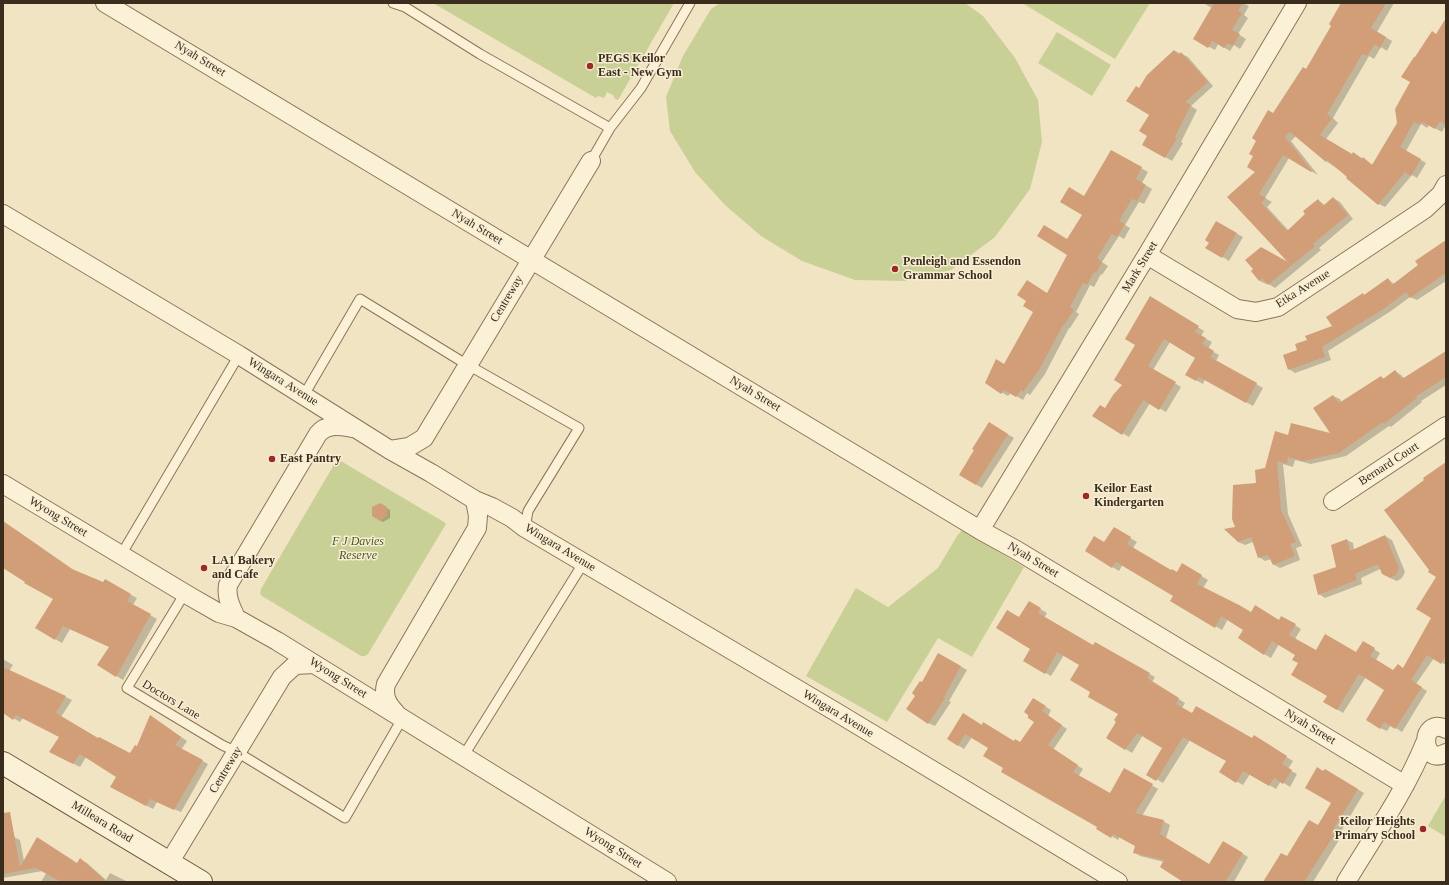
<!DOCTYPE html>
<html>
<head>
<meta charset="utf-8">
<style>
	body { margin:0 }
	#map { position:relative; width:1449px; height:885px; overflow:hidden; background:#f1e4c3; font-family:Georgia,serif }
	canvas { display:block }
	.frame { position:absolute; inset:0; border:4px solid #3b2d1e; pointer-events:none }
</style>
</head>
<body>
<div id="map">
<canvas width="1449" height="885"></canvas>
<div class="frame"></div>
</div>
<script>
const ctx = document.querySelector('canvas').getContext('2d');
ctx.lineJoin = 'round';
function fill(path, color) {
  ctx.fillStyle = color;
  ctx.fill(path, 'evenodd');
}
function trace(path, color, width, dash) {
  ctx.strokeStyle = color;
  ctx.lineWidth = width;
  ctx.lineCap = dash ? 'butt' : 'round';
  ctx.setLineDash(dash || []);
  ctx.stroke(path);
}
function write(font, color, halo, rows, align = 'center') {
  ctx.font = font + ' Georgia,serif';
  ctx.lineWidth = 3;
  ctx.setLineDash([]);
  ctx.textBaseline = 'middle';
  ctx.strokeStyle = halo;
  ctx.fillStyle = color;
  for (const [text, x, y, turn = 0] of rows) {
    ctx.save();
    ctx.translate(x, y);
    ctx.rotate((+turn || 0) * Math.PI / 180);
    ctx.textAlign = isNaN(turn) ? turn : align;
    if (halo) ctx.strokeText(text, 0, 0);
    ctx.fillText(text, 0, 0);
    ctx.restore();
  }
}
fill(new Path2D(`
	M433 3H674L618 100 615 99 613 95 607 92 604 98 598 96 596 98Z
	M720 3H965L983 16 1015 58 1038 100 1042 142 1030 189 995 237 951 270 905 281 855 280 802 261 761 236 725 205 695 172 670 131 666 97 683 56 711 9Z
	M1022 3H1150L1115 59Z
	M1057 32 1111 65 1092 96 1038 63Z
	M339 460 444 522 446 524 368 654 365 656H361L262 596 260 593 261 589 335 463Z
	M962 530 1024 567 972 657 938 638 887 722 806 676 856 588 888 607 938 568 957 536Z
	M1446 795V837L1428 826Z`), '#c8d096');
fill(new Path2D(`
	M1203 3H1243L1249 6 1244 15 1248 18 1238 34 1246 39 1240 49 1234 45 1230 51 1218 44 1215 50 1194 39 1212 8Z
	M1348 3H1394L1377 32 1392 41 1387 51 1381 47 1374 59 1369 56 1333 118 1338 123 1326 139 1352 155 1354 153 1373 165 1398 123 1411 82 1415 59 1436 35 1446 20V125L1442 132 1429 125 1427 128 1421 124 1406 151 1426 163 1417 178 1412 175 1385 207 1379 204 1348 176 1326 161 1296 136 1291 141 1318 175 1289 158 1265 198 1272 202 1267 207 1289 231 1307 214 1318 200 1325 205 1333 198 1340 202 1353 219 1319 248 1321 250 1275 288 1267 283 1266 284 1260 281 1252 272 1291 266 1229 197 1256 172 1273 114 1306 70Z
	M1175 51 1188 57 1213 86 1191 106 1197 110 1181 142 1183 143 1172 161 1143 144 1148 136 1150 114 1140 89Z
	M1111 151 1148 172 1142 183 1152 189 1144 204 1139 202 1125 225 1130 228 1124 239 1119 236 1102 262 1108 266 1102 275 1101 274 1094 287 1090 285 1076 312 1079 314 1070 328H1069L1045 374 1030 395 1027 393 1023 400 1011 393 1008 396 986 383 1005 365 1047 294 1069 255 1068 241 1083 215 1085 198Z
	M1216 222 1243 237 1229 261 1207 247 1210 242Z
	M1446 241V281L1417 300 1410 297 1391 311 1328 351 1331 360 1295 373 1289 369 1299 351 1308 340 1333 327 1365 296 1388 279 1394 284 1419 266Z
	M1156 301 1204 331 1201 336 1212 342 1208 349 1219 355 1216 361 1263 388 1253 406 1205 379 1203 384 1187 375 1197 357 1170 342 1153 370 1181 387 1166 412 1150 403 1129 437 1094 416 1106 409 1124 384 1137 345Z
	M1446 352V385L1421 401 1422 402 1391 427 1389 426 1346 456 1311 464 1295 460 1293 467 1283 464 1288 514 1302 546 1296 548 1300 560 1280 568 1273 564 1271 559 1265 561 1259 557 1253 542 1245 545 1238 542 1236 527 1266 468 1289 436 1333 435V396L1340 399 1342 403 1381 377 1385 379 1395 371 1401 375 1405 379Z
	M989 423 1014 438 982 488 960 475 975 450Z
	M1446 464V665L1434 658 1416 684 1427 691 1402 732 1391 725 1387 731 1380 728 1386 690 1366 677 1343 713 1324 701 1328 696 1299 663 1296 655 1279 644 1271 658 1264 654 1244 629 1228 619 1222 630 1171 601 1175 595 1123 564 1119 571 1086 551 1104 544 1114 528 1137 542 1133 548 1172 571 1178 573 1183 565 1208 580 1203 588 1251 613 1279 621 1282 617 1301 629 1295 639 1316 652 1356 654 1363 642 1380 653 1376 660 1394 671 1404 669 1433 618Z
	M380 504 390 510V518L383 522 373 516Z
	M13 528 75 571 104 583 105 581 137 598 133 605 157 619 123 680 99 665 110 647 70 629 62 643 36 628 54 598 3 567V529Z
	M1385 536 1392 540 1405 572 1402 578 1397 581 1390 578 1380 569 1361 578 1362 584 1325 598 1319 594 1338 568 1347 540 1353 543 1354 550Z
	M1029 602 1047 613 1044 618 1093 647 1096 643 1155 677 1152 682 1185 703 1182 708 1192 714 1252 739 1254 737 1293 761 1288 769 1297 774 1290 787 1281 781 1276 789 1250 774 1243 785 1220 772 1227 761 1190 740 1163 783 1148 774 1163 748 1143 735 1132 753 1107 738 1118 721 1119 714 1092 692 1080 665 1064 655 1051 676 1025 661 1032 649 1019 619Z
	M939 654 967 670 949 701 951 702 935 726 928 723 922 683Z
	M3 659 13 665 9 671 72 700 61 717 98 739 130 754 137 747 151 716 187 741 181 750 208 764 181 812 157 802 153 809 117 790V777L86 757 80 767 56 755 60 737 23 718 20 722 3 712Z
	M1040 703 1051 710 1048 716 1067 729 1053 750 1083 769 1078 777 1110 795 1125 769 1158 789 1142 816 1163 821 1170 825 1166 838 1210 865 1223 842 1248 857 1234 882H1185L1164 862 1140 856 1134 852 1136 846 1120 836 1118 840 1004 768 989 747 972 737 964 749 948 739 982 726 1014 742 1021 744 1036 722Z
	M1325 770 1364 793 1337 838 1339 840 1313 882H1264L1318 827 1333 803 1323 772Z
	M14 837 20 840 24 861 78 864 80 859 87 863 106 880 110 873 128 882H41L48 870 3 878V839Z`), '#0003');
fill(new Path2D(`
	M1214 3H1243L1238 11 1242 13 1232 30 1240 34 1233 46 1227 43 1224 48 1212 41 1208 48 1193 39Z
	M1341 3H1386L1371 28 1386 37 1380 48 1375 44 1367 56 1362 54 1327 114 1332 118 1320 135 1352 154 1353 152 1362 159 1363 157 1372 165 1397 123 1395 109 1410 82 1401 77 1414 57H1415L1432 31 1436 34 1446 18V125L1440 121 1435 129 1422 122 1420 125 1414 122 1400 147 1421 159 1411 176 1405 172 1378 205 1346 178 1347 177 1327 160 1326 162 1290 132 1285 137 1312 171 1311 172 1283 155 1259 194 1266 198 1261 203 1287 231 1305 214 1303 211 1318 199 1323 206 1333 197 1348 215 1313 244 1315 246 1268 285 1262 278 1259 281 1251 271 1253 269 1245 260 1261 247 1288 262 1227 197 1255 172 1247 167 1253 156 1249 154 1256 141 1252 138 1268 110 1273 113 1303 67 1306 69 1331 26 1329 24Z
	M1174 50 1179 55 1181 52 1208 82 1185 102 1191 105 1175 137 1177 138 1165 158 1142 145 1147 136 1139 131 1149 115 1126 101 1136 86 1139 88 1147 75Z
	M1111 150 1142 167 1136 179 1146 185 1137 201 1132 199 1119 221 1125 224 1117 237 1112 234 1097 258 1102 262 1096 273 1094 272 1087 285 1083 283 1070 307 1074 310 1064 325H1063L1039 370 1023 392 1021 390 1016 397 1004 390 1001 394 985 383 996 359 1004 364 1033 312 1023 306 1026 301 1017 295 1027 280 1047 293 1067 255 1037 236 1044 225 1067 239 1082 215 1060 202 1069 187 1084 196Z
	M1216 221 1237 233 1222 258 1205 248 1209 243 1205 240Z
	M1446 240V273L1410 298 1406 292 1385 308 1322 347 1325 357 1288 370 1283 355 1297 350 1295 344 1307 340 1305 336 1332 326 1326 317 1363 293 1364 295 1388 278 1392 285 1418 265 1415 261Z
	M1150 296 1199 326 1195 332 1206 338 1202 344 1214 351 1210 357 1257 383 1246 403 1199 377 1196 381 1185 375 1195 358 1164 339 1148 366 1176 382 1159 410 1143 400 1122 435 1092 416 1100 405 1105 408 1113 395 1122 385 1114 380 1135 345 1125 339Z
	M1446 351V377L1415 397 1417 398 1384 424 1383 422 1339 453 1304 461 1288 457 1287 464 1277 461 1281 510 1296 542 1290 544 1295 556 1273 565 1268 555 1258 558 1251 537 1238 542 1224 529 1235 527 1232 519 1233 485 1256 483 1255 470 1265 468 1275 431 1288 435 1291 423 1330 433 1313 408 1333 395 1339 403 1381 376 1383 379 1395 370 1402 379Z
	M989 422 1008 434 976 485 959 475 974 450 972 449Z
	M1446 462V655L1441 664 1427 655 1411 680 1422 687 1395 729 1384 722 1380 729 1366 720 1384 690 1359 674 1337 710 1323 702 1327 696 1291 675 1298 663 1292 660 1295 655 1272 641 1264 655 1238 638 1243 630 1221 616 1215 628 1170 601 1173 596 1116 562 1112 568 1085 551 1094 536 1104 542 1114 527 1131 537 1127 544 1171 570 1172 569 1177 572 1182 563 1202 575 1197 584 1239 605 1251 612 1255 605 1279 620 1281 616 1296 624 1289 635 1316 650 1325 634 1356 652 1363 641 1375 648 1370 656 1393 670 1398 664 1403 668 1431 618 1416 609 1436 577 1428 572 1429 570 1384 510 1424 480 1423 478Z
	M380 503 387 507V516L380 521 372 516V507Z
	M3 521 72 569 103 582 105 579 131 594 127 601 151 614 116 677 97 665 109 647 63 626 55 640 35 628 53 599 24 583 25 582 3 568Z
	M1385 535 1399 568 1396 575 1390 578 1382 574 1378 564 1355 574 1357 580 1318 595 1313 575 1336 567 1331 545 1347 539 1350 551Z
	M1029 601 1041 608 1038 613 1093 645 1095 642 1150 673 1147 678 1179 698 1176 704 1192 713 1196 706 1252 738 1254 735 1287 756 1282 764 1292 770 1283 784 1274 778 1269 786 1243 771 1236 783 1219 772 1226 761 1183 737 1156 781 1146 775 1162 748 1137 733 1125 750 1106 738 1116 722 1114 720 1118 714 1088 697 1090 692 1070 680 1079 665 1057 652 1045 674 1023 661 1030 649 996 628 1007 610 1019 617Z
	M938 653 961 666 944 697 945 698 928 724 906 709 915 696 912 693 920 681 922 682Z
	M3 667 66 696 56 713 98 738 99 737 130 753 135 745 137 746 150 715 181 737 175 745 203 760 174 810 150 799 146 806 110 787 116 777 80 754 73 764 49 752 59 737 16 715 13 720 3 713Z
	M1033 698 1046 706 1042 711 1062 725 1048 745 1078 765 1073 772 1110 793 1124 768 1153 784 1135 813 1164 820 1160 834 1209 864 1223 841 1243 853 1225 882H1183L1160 867 1164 860 1133 853 1135 846 1113 834 1111 838 1096 829 1097 827 1001 772 1003 768 983 756 988 748 965 734 958 746 947 739 963 713 982 725 983 722 1014 741 1015 739 1020 742 1034 722 1028 718V715L1024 712Z
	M1317 767 1323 771 1325 769 1358 789 1331 833 1334 835 1304 882H1263L1281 853 1287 856 1309 820 1318 825 1331 803 1305 788Z
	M10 812 20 867 37 837 77 863 80 858 107 882H61L36 868 3 874V813Z`), '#d19e77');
const service = new Path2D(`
	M393 3 405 7 480 54 610 128
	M591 161 610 128 641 88 690 3
	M304 395 360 299 461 361 579 428 528 511 525 528
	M121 555 239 355
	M185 593 127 688 222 745 237 752 345 818 402 719
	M464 755 584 562`);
const minor = new Path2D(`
	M105 3C397 177 688 354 980 530L1018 551 1405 785
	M3 214 239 355 390 450 431 473 475 500 492 507 512 518 525 528 836 712 1118 882
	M1147 255 1237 309 1256 312 1278 307 1425 209 1441 194 1446 185
	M390 450 409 447 424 438 591 161
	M3 484 191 597 219 613 236 618 277 641 667 882
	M1333 501 1446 426
	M980 530 1147 255 1297 3
	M236 618C231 606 226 598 228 585L318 434C327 423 340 426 353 428
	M396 713C387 704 383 696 386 684L477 528 478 516 475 500
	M1446 729C1419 716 1420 767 1446 753
	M169 863 282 677 295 665 314 664
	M1346 882C1373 837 1405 792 1425 743`);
const secondary = new Path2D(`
	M3 763 201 882`);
trace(service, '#8c7559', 11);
trace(minor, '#8c7559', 20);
trace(secondary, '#6e563c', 24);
trace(service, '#fbf1d7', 9);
trace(minor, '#fbf1d7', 18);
trace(secondary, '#fbf1d7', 22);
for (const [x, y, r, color] of [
	[590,66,4,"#9f2725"],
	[895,269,4,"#9f2725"],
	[272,459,4,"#9f2725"],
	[1086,496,4,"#9f2725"],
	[204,568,4,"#9f2725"],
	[1423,829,4,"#9f2725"]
]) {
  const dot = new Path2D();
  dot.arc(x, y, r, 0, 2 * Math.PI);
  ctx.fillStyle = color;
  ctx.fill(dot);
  trace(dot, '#f8eed3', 1.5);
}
write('12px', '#3b2d1e', '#f8eed3', [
	["Nyah Street",200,59,31],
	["Nyah Street",477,227,31],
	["Mark Street",1140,267,-59],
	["Etka Avenue",1303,289,-32],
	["Centreway",507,299,-59],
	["Wingara Avenue",283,382,32],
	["Nyah Street",755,394,31],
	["Bernard Court",1389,464,-33],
	["Wyong Street",58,517,31],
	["Wingara Avenue",560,548,31],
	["Nyah Street",1033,560,31],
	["Wyong Street",338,678,32],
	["Doctors Lane",171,700,31],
	["Wingara Avenue",838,714,31],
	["Nyah Street",1310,727,31],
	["Centreway",226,770,-59],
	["Milleara Road",102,822,31],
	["Wyong Street",613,848,32]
]);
write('bold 12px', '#3b2d1e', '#f8eed3', [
	["PEGS Keilor",598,59],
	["East - New Gym",598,73],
	["Penleigh and Essendon",903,262],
	["Grammar School",903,276],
	["East Pantry",280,459],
	["Keilor East",1094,489],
	["Kindergarten",1094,503],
	["LA1 Bakery",212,561],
	["and Cafe",212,575],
	["Keilor Heights",1415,822,"right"],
	["Primary School",1415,836,"right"]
], 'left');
write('italic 12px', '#4a5923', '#f8eed3', [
	["F J Davies",358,542],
	["Reserve",358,556]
]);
</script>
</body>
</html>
